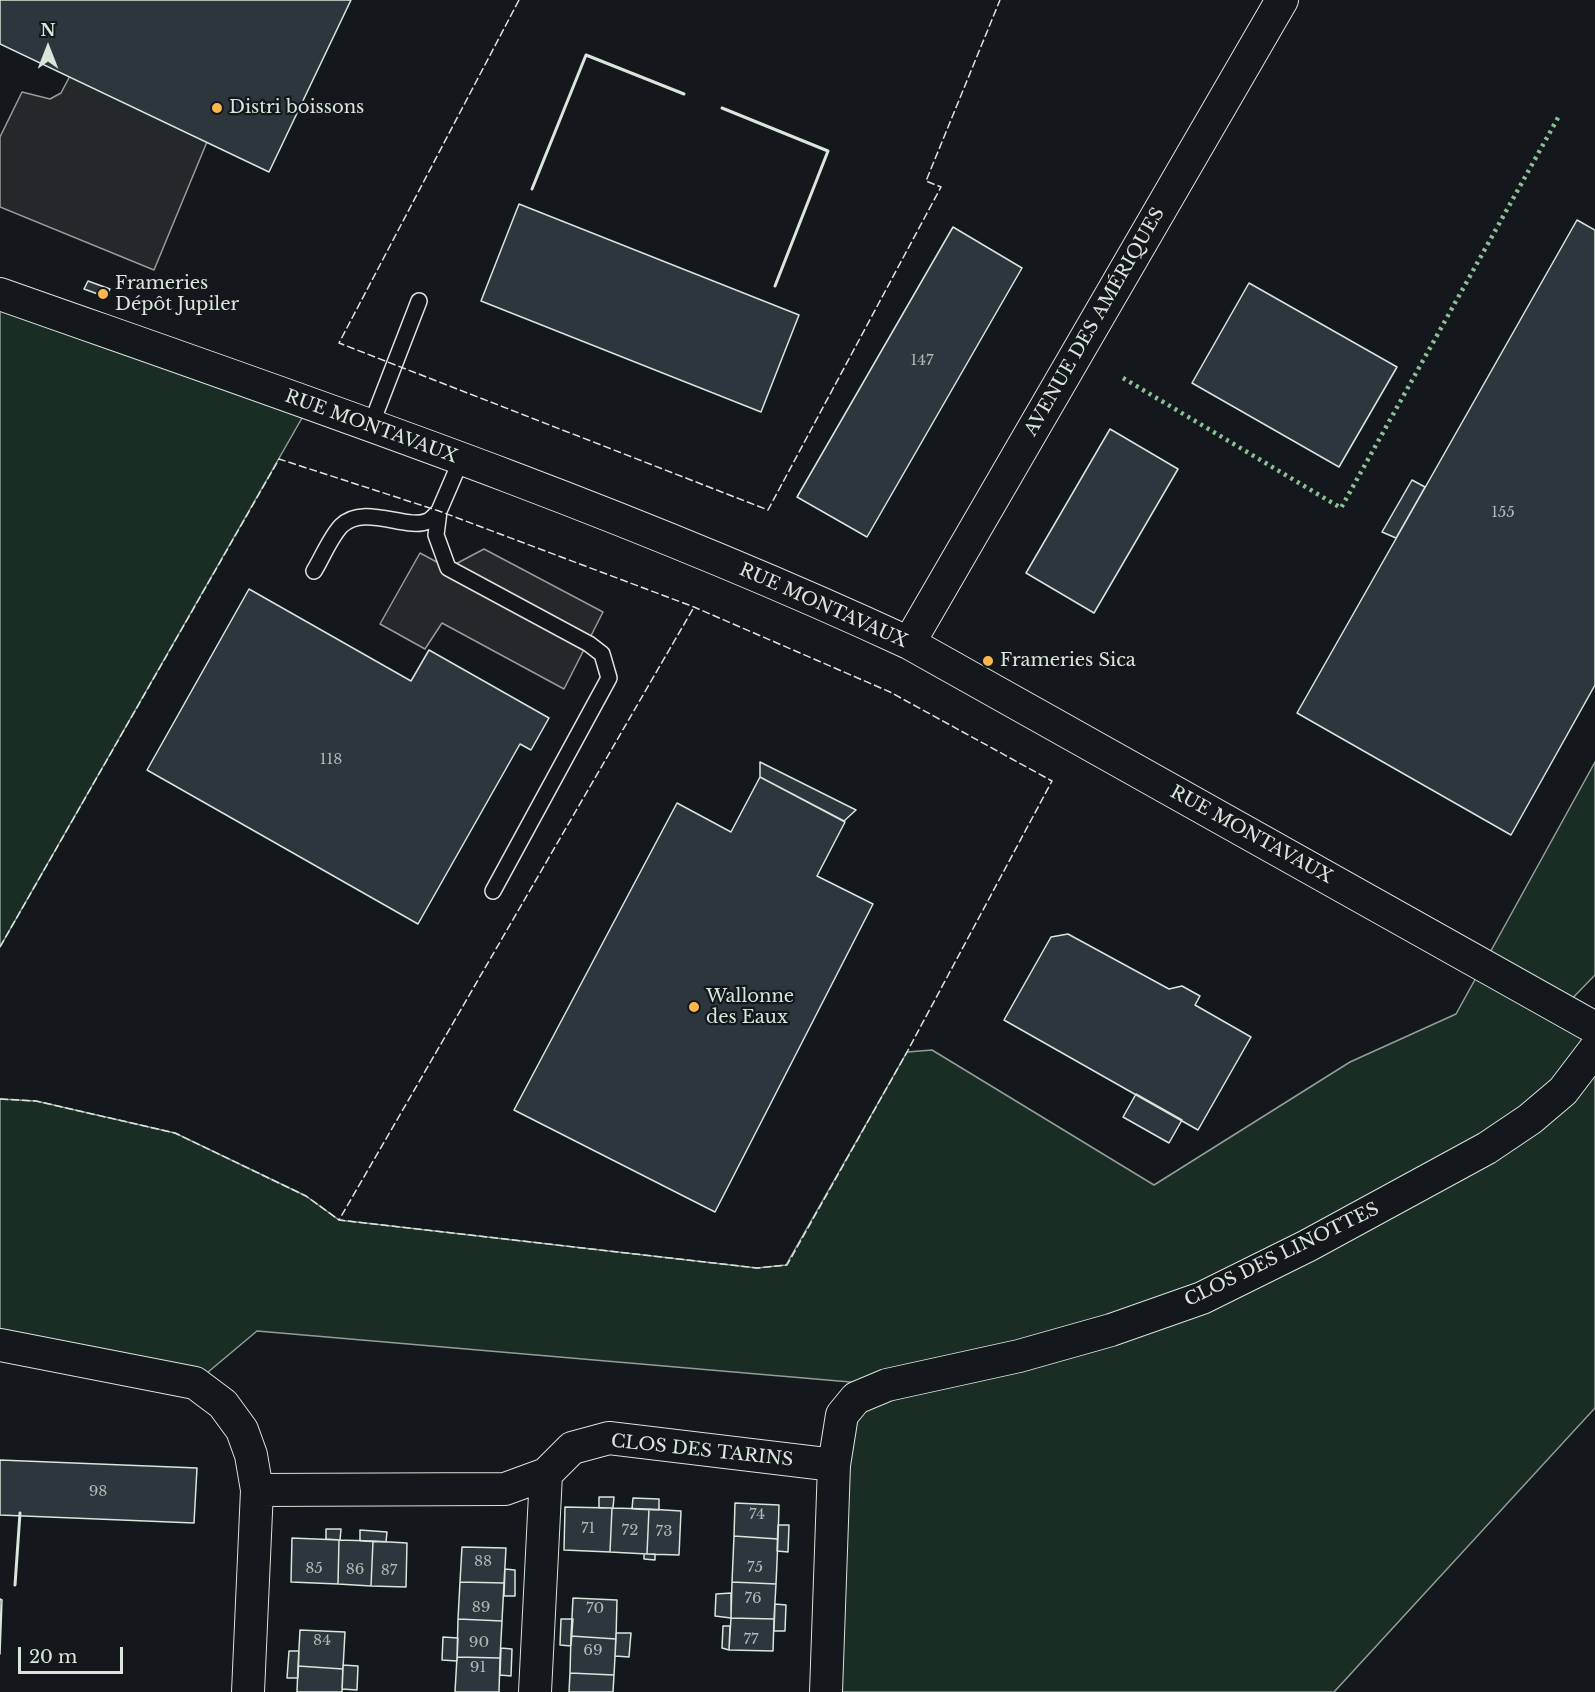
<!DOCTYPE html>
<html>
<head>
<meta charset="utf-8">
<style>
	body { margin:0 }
	#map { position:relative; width:1595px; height:1692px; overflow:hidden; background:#14181c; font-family:"Libre Baskerville",serif }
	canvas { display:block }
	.north { position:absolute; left:18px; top:18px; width:60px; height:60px; -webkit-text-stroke:4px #14181c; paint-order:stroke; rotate:0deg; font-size:16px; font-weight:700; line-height:24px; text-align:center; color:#d8e6dc }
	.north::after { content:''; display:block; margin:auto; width:21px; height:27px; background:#d8e6dc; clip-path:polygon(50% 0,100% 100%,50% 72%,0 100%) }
	.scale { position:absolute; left:18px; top:1647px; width:105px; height:27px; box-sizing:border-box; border:3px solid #d8e6dc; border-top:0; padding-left:8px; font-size:18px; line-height:21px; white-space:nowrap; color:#d8e6dc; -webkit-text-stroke:4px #14181c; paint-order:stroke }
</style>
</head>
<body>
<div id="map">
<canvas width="1595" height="1692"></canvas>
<div class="north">N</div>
<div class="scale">20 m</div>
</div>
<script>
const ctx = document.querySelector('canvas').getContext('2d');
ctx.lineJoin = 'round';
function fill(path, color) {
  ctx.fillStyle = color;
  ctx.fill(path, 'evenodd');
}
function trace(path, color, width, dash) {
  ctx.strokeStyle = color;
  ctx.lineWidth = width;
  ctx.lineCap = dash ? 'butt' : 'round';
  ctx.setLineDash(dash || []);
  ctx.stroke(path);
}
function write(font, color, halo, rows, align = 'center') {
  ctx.font = font + ' "Libre Baskerville",serif';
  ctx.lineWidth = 4.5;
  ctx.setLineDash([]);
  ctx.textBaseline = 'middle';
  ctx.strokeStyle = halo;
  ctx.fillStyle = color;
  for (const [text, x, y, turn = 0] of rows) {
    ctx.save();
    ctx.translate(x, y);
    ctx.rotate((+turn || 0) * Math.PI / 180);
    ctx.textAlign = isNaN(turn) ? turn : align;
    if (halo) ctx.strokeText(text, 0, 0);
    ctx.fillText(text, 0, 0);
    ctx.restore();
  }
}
const green = new Path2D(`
	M0 294 310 404 0 947Z
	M1595 762V975L1562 1009 1595 1028V1408L1334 1692H826L838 1436 885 1385 257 1331 195 1383 0 1345V1099L36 1101 175 1133 306 1196 339 1220 757 1268 786 1265 907 1052 932 1050 1154 1185 1350 1062 1456 1014Z`);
fill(green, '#1a2d24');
trace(green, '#939e99', 1.5);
const parking = new Path2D(`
	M72 72 209 137 154 270 0 207V137L22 92 50 99 61 93Z
	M484 549 603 612 564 689 442 623 425 649 380 624 420 553 448 568Z`);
fill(parking, '#24282b');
trace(parking, '#939e99', 1.5);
const building = new Path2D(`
	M0 0H351L269 172 0 44Z
	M519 204 799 315 761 412 481 301Z
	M1577 220 1595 230V685L1511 835 1297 713Z
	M953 227 1022 268 867 537 797 497Z
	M88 281 110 289 106 297 84 289Z
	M1249 283 1397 367 1339 467 1192 383Z
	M1110 429 1178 469 1094 613 1026 573Z
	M1412 480 1425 487 1396 538 1382 532Z
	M249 589 411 681 429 650 549 718 531 750 520 744 418 924 147 770Z
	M760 762 856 810 844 821 760 777Z
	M760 777 845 822 817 876 873 904 715 1212 514 1110 677 803 731 832Z
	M1068 934 1169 989 1182 986 1200 996 1195 1005 1251 1037 1198 1130 1004 1020 1051 937Z
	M1136 1094 1182 1120 1169 1143 1123 1117Z
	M0 1460 197 1468 194 1523 0 1515Z
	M599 1497H614L613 1508H599Z
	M633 1498 659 1499V1510L632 1509Z
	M735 1503 779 1505 778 1539 734 1536Z
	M565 1507 612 1508 610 1552 564 1550Z
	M612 1508 649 1509 647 1554 610 1552Z
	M649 1509 681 1511 679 1555 647 1554Z
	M778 1525H789L788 1552 777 1551Z
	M326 1529H341L340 1540 326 1539Z
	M360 1530 387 1532 386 1542 360 1541Z
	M734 1536 778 1539 776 1584 732 1582Z
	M292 1538 339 1540 338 1584 291 1582Z
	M339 1540 373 1541 371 1586 338 1584Z
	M373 1541 407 1543 406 1587 371 1586Z
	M462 1547 506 1548 504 1583 460 1582Z
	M644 1554H655V1560L644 1559Z
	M505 1569 515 1570V1596H504Z
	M460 1582 504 1583 502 1621 458 1619Z
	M732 1582 776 1584 774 1619 731 1618Z
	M731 1593V1618L715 1616 716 1594Z
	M573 1598 617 1600 616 1639 571 1636Z
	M0 1599 2 1600 0 1654Z
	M775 1604 786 1605 785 1631H774Z
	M731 1618 774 1619 773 1651 729 1650Z
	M458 1619 502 1621 500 1658 457 1657Z
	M561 1619H573L571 1646 560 1645Z
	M723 1626H730L729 1650 722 1648Z
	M300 1630 345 1632 343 1669 298 1666Z
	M616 1633H631L629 1657 615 1656Z
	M571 1636 616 1639 614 1675 570 1673Z
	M443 1637 458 1638 457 1661 442 1660Z
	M501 1648 512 1649 511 1676 500 1675Z
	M289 1651H299L298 1678H287Z
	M457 1657 500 1658 499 1692H455Z
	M343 1665 358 1666 357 1690 342 1689Z
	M298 1666 343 1669 342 1692H297Z
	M570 1673 614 1675 613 1692H569Z`);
fill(building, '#2c363c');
trace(building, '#d8e6dc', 1.5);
const service = new Path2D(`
	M371 425 419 301
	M461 460 439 511 436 535 448 568 589 644 602 654 609 678 493 891
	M314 571C322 558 330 538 341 526 364 503 407 531 428 521 432 519 436 514 439 511`);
const minor = new Path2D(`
	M0 294C306 402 614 506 909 643L1595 1028
	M909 643 1282 0
	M0 1345 195 1383 223 1404 242 1430 251 1455 257 1490 248 1692
	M257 1490 505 1489 546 1474 572 1448 609 1438 834 1465
	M535 1692 546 1474
	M826 1692 834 1465 842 1415 856 1398 887 1385 1019 1356 1111 1330 1202 1298 1307 1246 1487 1148 1530 1119 1563 1091 1595 1049`);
trace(service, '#d8e6dc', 18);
trace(minor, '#d8e6dc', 34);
trace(service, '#14181c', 15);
trace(minor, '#14181c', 32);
trace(new Path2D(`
	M1123 378 1341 508 1559 116`), '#8ac095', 4.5, [3, 4.5]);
trace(new Path2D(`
	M519 0 339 343 768 510 941 187 926 181 1000 0
	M0 947 279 459 439 511 694 607 890 692 1052 781 907 1052 787 1265 757 1268 339 1220 694 607
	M0 1099 36 1101 175 1133 306 1196 339 1220`), '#d8e6dc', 1.5, [8, 3]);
trace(new Path2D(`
	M722 108 828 151 775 286
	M532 189 586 55 684 94
	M15 1585 20 1513`), '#d8e6dc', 3);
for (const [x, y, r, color] of [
	[217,108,6,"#ffb74d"],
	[103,294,6,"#ffb74d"],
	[988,661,6,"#ffb74d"],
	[694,1007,6,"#ffb74d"]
]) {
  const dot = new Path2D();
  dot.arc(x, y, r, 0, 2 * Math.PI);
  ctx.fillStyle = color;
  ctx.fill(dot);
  trace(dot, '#14181c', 2);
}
write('15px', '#adbab4', null, [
	["147",922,361],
	["155",1503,513],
	["118",331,760],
	["98",98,1492],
	["74",757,1515],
	["71",588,1529],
	["72",630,1531],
	["73",664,1532],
	["88",483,1562],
	["75",755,1568],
	["85",314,1569],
	["86",355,1570],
	["87",389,1571],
	["76",753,1599],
	["89",481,1608],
	["70",595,1609],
	["77",751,1640],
	["84",322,1641],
	["90",479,1643],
	["69",593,1651],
	["91",478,1668]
]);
write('18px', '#d8e6dc', '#14181c', [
	["Distri boissons",229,108],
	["Frameries",115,284],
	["Dépôt Jupiler",115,305],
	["Frameries Sica",1000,661],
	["Wallonne",706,997],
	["des Eaux",706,1018]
], 'left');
write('18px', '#d8e6dc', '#14181c', [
	["AVENUE DES AMÉRIQUES",1095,322,-60],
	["RUE MONTAVAUX",371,427,20],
	["RUE MONTAVAUX",823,606,24],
	["RUE MONTAVAUX",1251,835,29],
	["CLOS DES LINOTTES",1282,1255,-26],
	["CLOS DES TARINS",702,1451,6]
]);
</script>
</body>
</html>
